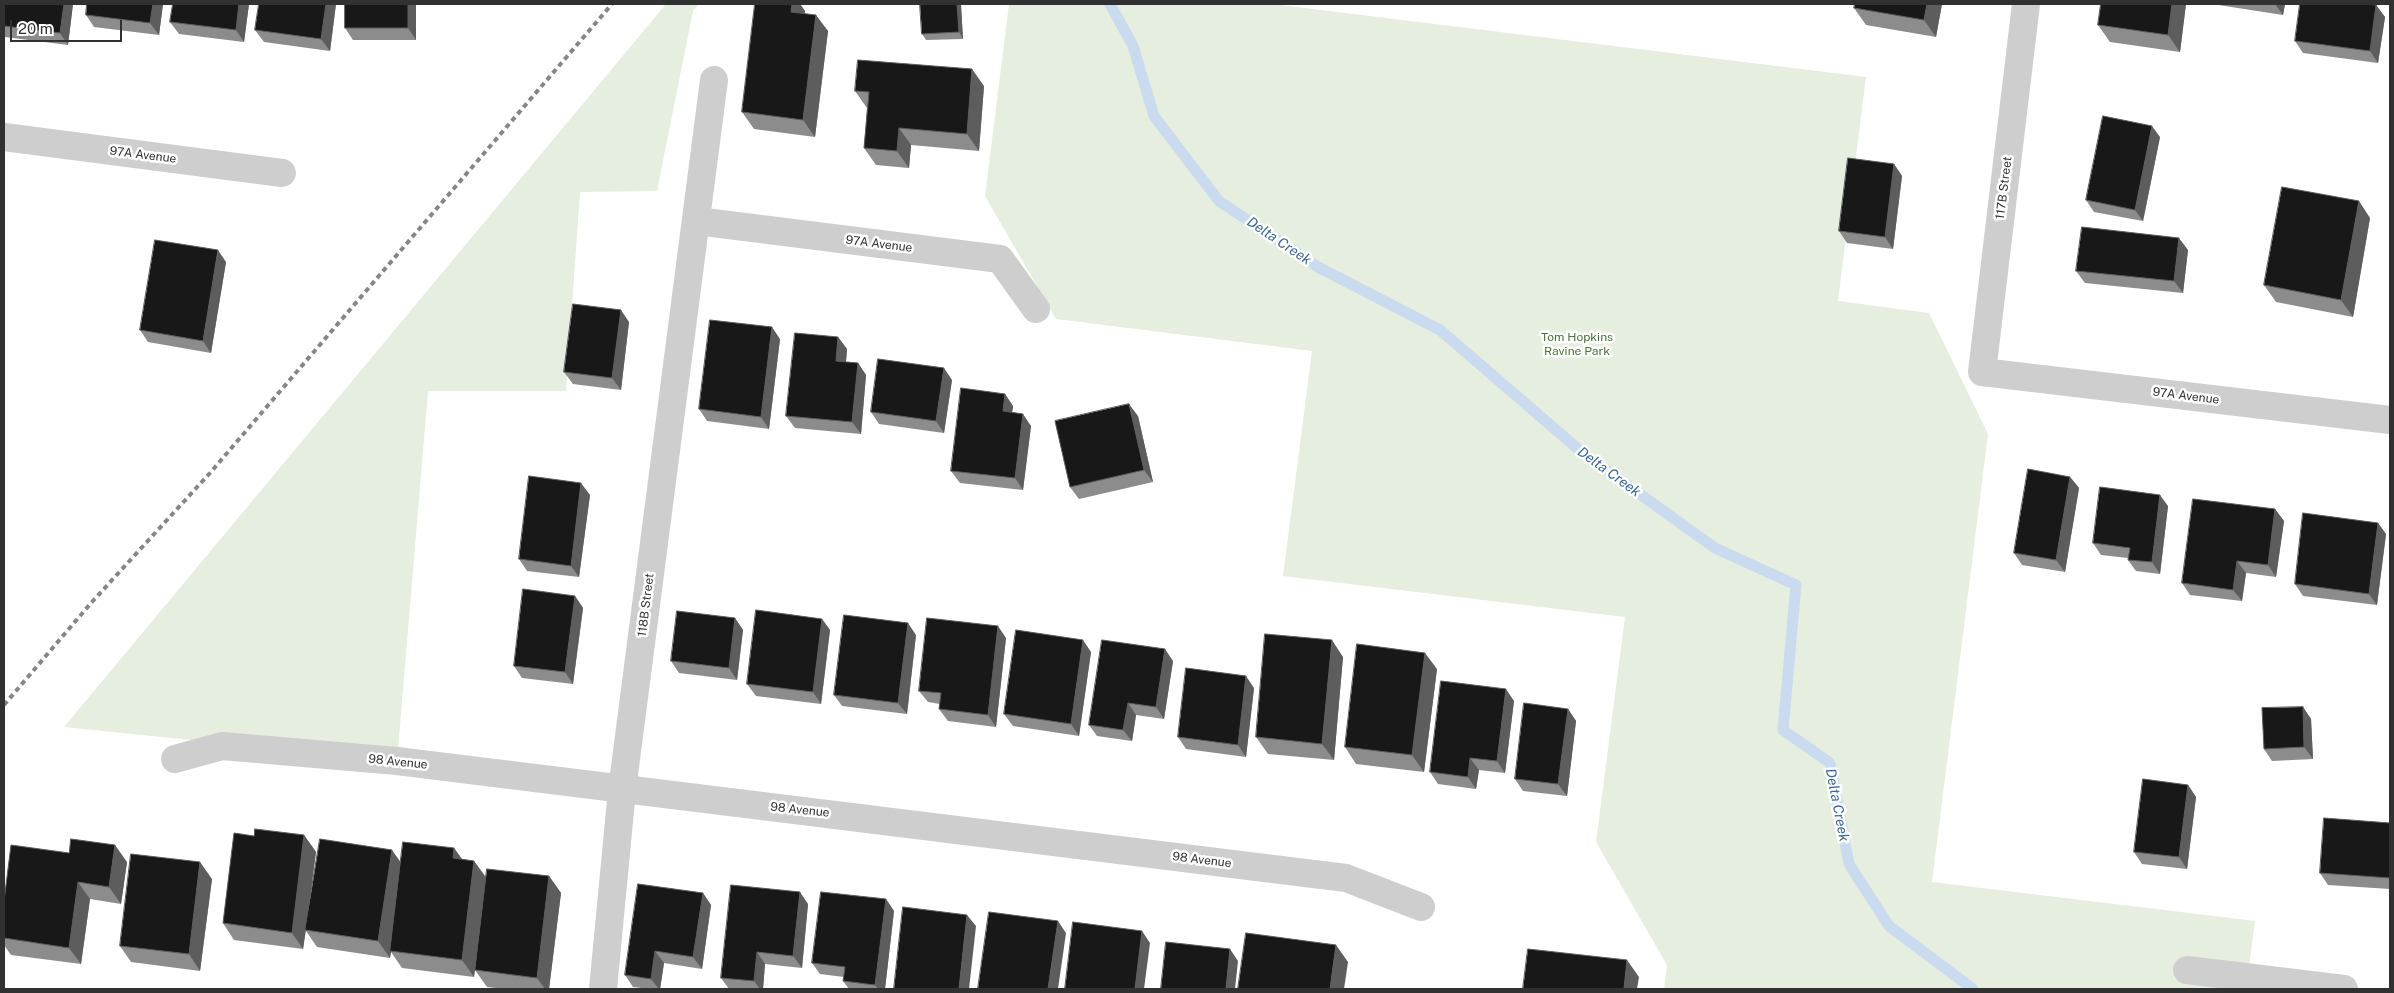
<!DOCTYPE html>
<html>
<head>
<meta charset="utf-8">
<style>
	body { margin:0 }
	#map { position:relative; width:2394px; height:993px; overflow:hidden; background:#fff; font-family:"Public Sans",sans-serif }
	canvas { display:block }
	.frame { position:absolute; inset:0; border:5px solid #313131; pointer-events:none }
	.scale { position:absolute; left:10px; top:20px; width:112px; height:22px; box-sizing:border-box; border:2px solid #313131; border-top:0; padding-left:6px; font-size:15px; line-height:18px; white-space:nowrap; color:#313131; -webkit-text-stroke:4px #fff; paint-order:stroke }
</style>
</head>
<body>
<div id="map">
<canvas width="2394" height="993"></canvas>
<div class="frame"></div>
<div class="scale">20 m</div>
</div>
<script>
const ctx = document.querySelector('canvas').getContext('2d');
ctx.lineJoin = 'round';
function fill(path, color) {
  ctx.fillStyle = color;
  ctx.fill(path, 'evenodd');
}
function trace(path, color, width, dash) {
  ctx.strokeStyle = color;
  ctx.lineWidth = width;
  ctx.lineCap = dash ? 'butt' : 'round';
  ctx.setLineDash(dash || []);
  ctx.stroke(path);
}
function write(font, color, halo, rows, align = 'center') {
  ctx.font = font + ' "Public Sans",sans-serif';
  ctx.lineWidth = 5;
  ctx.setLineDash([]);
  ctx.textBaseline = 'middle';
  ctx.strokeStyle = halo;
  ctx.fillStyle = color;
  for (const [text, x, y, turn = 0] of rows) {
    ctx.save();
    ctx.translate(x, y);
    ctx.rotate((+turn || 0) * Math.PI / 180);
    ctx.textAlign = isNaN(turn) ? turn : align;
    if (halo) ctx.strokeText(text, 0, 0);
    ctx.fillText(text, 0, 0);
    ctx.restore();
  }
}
fill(new Path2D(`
	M666 4H699L693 11 657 191 580 192 566 391H428L397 761 64 727Z
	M1009 4H1272L1866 77 1838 301 1929 313 1988 434 1932 882 2255 921 2246 989H1664L1667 965 1596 842 1625 617 1283 576 1312 351 1056 319 985 196Z`), '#e5eedf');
trace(new Path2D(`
	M1110 4 1133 46 1154 116 1219 201 1318 267 1440 330 1584 454 1715 548 1796 585 1783 730 1830 763 1849 864 1889 926 1973 989`), '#cadbef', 11);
trace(new Path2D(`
	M2026 4 1982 372 2390 420
	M4 137 282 173
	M697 221 1000 259 1036 309
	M175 759 222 746 397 761 1346 878 1421 907
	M2187 970 2344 989
	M603 989 622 790 714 80`), '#cecece', 28);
trace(new Path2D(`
	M4 705 91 603 210 473 612 4`), '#868686', 4, [5, 4]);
fill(new Path2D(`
	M4 4H73L68 45 5 37 4 36Z
	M163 4 159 35 94 27 86 15Z
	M173 4H249L244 42 179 34 170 22Z
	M259 4H336L330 51 264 42 255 30Z
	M416 4V40H353L345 28Z
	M755 4H800L805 11V13L828 31 815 137 754 129 742 112Z
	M1942 4 1936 37 1866 25 1854 8Z
	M2101 4H2186L2180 52 2110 42 2098 25Z
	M2212 4H2285L2283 15Z
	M961 5 963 39 926 40 922 34Z
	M2376 5 2385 17 2378 63 2303 53 2295 41Z
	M984 86 979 151 911 145 909 168 876 165 864 148 867 108 855 91Z
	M2160 137 2143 221 2094 212 2086 200Z
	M1894 164 1902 176 1893 249 1847 243 1839 231Z
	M2370 218 2353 317 2276 302 2264 285Z
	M2188 250 2183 293 2085 283 2076 271Z
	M226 262 211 353 148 342 140 330Z
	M629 322 621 390 573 384 564 372Z
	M838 337 847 349 846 362 858 363 866 375 861 434 795 428 786 416Z
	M780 339 769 429 707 421 699 409Z
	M952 380 944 433 879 424 871 412Z
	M1005 394 1013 406 1012 412 1031 426 1023 490 960 483 951 471Z
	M1138 416 1153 482 1079 499 1070 487Z
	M2070 477 2079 488 2065 572 2022 565 2014 553Z
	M590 495 579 577 527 571 519 559Z
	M2168 506 2160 574 2136 571 2128 560V558L2101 555 2093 543Z
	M2275 509 2284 521 2276 577 2246 573 2242 601 2190 595 2182 583Z
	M2378 523 2386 534 2377 605 2303 596 2295 584Z
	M575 596 583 608 573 684 522 678 514 666Z
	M735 618 743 630 737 680 679 673 671 661Z
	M822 619 830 630 821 704 756 696 747 684Z
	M916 635 907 714 842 706 834 695Z
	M1006 638 996 727 948 721 939 709 940 704 928 702 919 691Z
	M1091 652 1079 736 1013 726 1004 714Z
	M1343 657 1334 760 1268 754 1256 737Z
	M1173 661 1164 719 1136 715 1132 741 1097 736 1089 725Z
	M1437 669 1424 772 1356 764 1345 747Z
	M1254 688 1246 757 1186 749 1178 737Z
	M1514 701 1505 773 1479 770 1476 789 1438 784 1430 772Z
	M2303 707 2311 719 2313 759 2272 761 2264 749Z
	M1568 709 1576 721 1567 796 1523 791 1515 779Z
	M2188 785 2196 797 2187 869 2142 864 2134 852Z
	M2390 823V889L2328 885 2320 873Z
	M304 835 316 852 309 907 401 863 454 848 462 859 474 861 486 877 549 876 561 893 549 989H504L487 987 475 970 474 977 402 968 391 952 390 958 317 947 306 931 303 949 234 940 223 923Z
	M127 862 121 904 90 899 81 964 11 955 4 945V901Z
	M212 879 200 971 131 962 120 946Z
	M703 893 711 905 702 969 664 963 660 989H650L633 987 625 975Z
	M886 899 894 911 885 989H849L843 981 844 977 820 974 812 963Z
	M808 904 802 968 765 964 763 989H729L721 978Z`), '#8c8c8c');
fill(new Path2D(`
	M64 4H73L68 45 60 33Z
	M153 4H163L159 35 150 23Z
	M239 4H249L244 42 236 30Z
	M326 4H336L330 51 321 39Z
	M408 4H416V40L408 28Z
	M792 4H800L805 11 803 28 791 12Z
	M957 4H960L961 5 963 39 959 32Z
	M1927 4H1942L1936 37 1924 20Z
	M2172 4H2186L2180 52 2168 35Z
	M2275 4H2285L2283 15Z
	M2376 5 2385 17 2378 63 2370 51Z
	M816 15 828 31 815 137 803 120Z
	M972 69 984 86 979 151 967 134Z
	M2152 126 2160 137 2143 221 2135 210Z
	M899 128 911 145 909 168 897 151Z
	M1894 164 1902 176 1893 249 1885 237Z
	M2359 201 2370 218 2353 317 2341 300Z
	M2179 238 2188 250 2183 293 2174 281Z
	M218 250 226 262 211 353 203 341Z
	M621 310 629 322 621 390 612 378Z
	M772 327 780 339 769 429 761 417Z
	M838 337 847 349 845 373 836 361Z
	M858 363 866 375 861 434 852 422Z
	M944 368 952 380 944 433 936 421Z
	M1005 394 1013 406 1011 423 1003 411Z
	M1129 404 1138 416 1153 482 1144 470Z
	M1023 414 1031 426 1023 490 1015 478Z
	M2070 477 2079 488 2065 572 2056 560Z
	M581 483 590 495 579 577 571 566Z
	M2160 495 2168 506 2160 574 2152 562Z
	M2275 509 2284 521 2276 577 2268 565Z
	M2378 523 2386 534 2377 605 2369 594Z
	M2237 561 2246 573 2242 601 2233 590Z
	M575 596 583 608 573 684 565 672Z
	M735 618 743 630 737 680 729 668Z
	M822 619 830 630 821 704 813 692Z
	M908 623 916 635 907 714 898 703Z
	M998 626 1006 638 996 727 988 715Z
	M1083 640 1091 652 1079 736 1071 724Z
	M1332 640 1343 657 1334 760 1322 744Z
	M1165 649 1173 661 1164 719 1156 707Z
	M1425 653 1437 669 1424 772 1412 755Z
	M1246 676 1254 688 1246 757 1238 745Z
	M1506 689 1514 701 1505 773 1497 761Z
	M1128 703 1136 715 1132 741 1123 730Z
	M2303 707 2311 719 2313 759 2304 747Z
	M1568 709 1576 721 1567 796 1558 784Z
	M1470 758 1479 770 1476 789 1468 777Z
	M2188 785 2196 797 2187 869 2179 857Z
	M304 835 316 852 303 949 292 933Z
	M115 845 127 862 121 904 109 887Z
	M454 848 466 865 453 858Z
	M392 850 404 867 390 958 378 941Z
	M474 861 486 878 474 977 462 960Z
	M200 862 212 879 200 971 189 954Z
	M549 876 561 893 549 989H545L537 978Z
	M78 882 90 899 81 964 69 948Z
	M800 892 808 904 802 968 793 956Z
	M703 893 711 905 702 969 693 957Z
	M886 899 894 911 885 989H878L875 985Z
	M967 915 976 926 969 989H959Z
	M1058 921 1066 933 1058 989H1048Z
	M1142 931 1150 943 1144 989H1135Z
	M1336 945 1348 962 1344 989H1330Z
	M1230 949 1238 961 1235 989H1226Z
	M655 951 664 963 660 989H659L651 979Z
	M757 952 765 964 763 989H760L754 981Z
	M1627 960 1639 977 1637 989H1624Z`), '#5d5d5d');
const building = new Path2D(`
	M4 4H64L60 33 4 26Z
	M87 4H153L150 23 86 15Z
	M173 4H239L236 30 170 22Z
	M259 4H326L321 39 255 30Z
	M345 4H408V28H345Z
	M755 4H792L791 12 816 15 803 120 742 112Z
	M920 4H957L959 32 922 34Z
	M1855 4H1927L1924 20 1854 8Z
	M2101 4H2172L2168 35 2098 25Z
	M2300 4H2366L2376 5 2370 51 2295 41Z
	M858 60 972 69 967 134 899 128 897 151 864 148 869 92 855 91Z
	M2103 116 2152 126 2135 210 2086 200Z
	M1848 158 1894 164 1885 237 1839 231Z
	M2282 187 2359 201 2341 300 2264 285Z
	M2082 227 2179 238 2174 281 2076 271Z
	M155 240 218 250 203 341 140 330Z
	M573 304 621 310 612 378 564 372Z
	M710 320 772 327 761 417 699 409Z
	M795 333 838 337 836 361 858 363 852 422 786 416Z
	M878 359 944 368 936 421 871 412Z
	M961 388 1005 394 1003 411 1023 414 1015 478 951 471Z
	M1129 404 1144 470 1070 487 1055 421Z
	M2028 469 2070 477 2056 560 2014 553Z
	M529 476 581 483 571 566 519 559Z
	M2100 487 2160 495 2152 562 2128 560 2130 548 2093 543Z
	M2193 499 2275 509 2268 565 2237 561 2233 590 2182 583Z
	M2303 513 2378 523 2369 594 2295 584Z
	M523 589 575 596 565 672 514 666Z
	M756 610 822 619 813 692 747 684Z
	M677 611 735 618 729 668 671 661Z
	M844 615 908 623 898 703 834 695Z
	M927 618 998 626 988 715 939 709 941 693 919 691Z
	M1016 630 1083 640 1071 724 1004 714Z
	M1265 634 1332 640 1322 744 1256 737Z
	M1102 640 1165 649 1156 707 1128 703 1123 730 1089 725Z
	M1357 644 1425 653 1412 755 1345 747Z
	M1186 668 1246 676 1238 745 1178 737Z
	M1441 681 1506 689 1497 761 1470 758 1468 777 1430 772Z
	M1524 703 1568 709 1558 784 1515 779Z
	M2303 707 2304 747 2264 749 2262 708Z
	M2143 779 2188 785 2179 857 2134 852Z
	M2324 818 2390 823V878L2320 873Z
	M255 829 304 835 292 933 223 923 234 833 254 836Z
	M71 839 115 845 109 887 78 882 69 948 4 938V901L11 845 69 853Z
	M320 839 392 850 378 941 305 930Z
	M403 842 454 848 453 858 474 861 462 960 390 951Z
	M131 854 200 862 189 954 120 946Z
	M487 869 549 876 537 978 475 970Z
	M638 884 703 893 693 957 655 951 651 979 625 975Z
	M731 885 800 892 793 956 757 952 754 981 721 978Z
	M821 892 886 899 875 985 843 981 845 967 812 963Z
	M903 907 967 915 959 989H894Z
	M989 912 1058 921 1048 989H978Z
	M1073 922 1142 931 1135 989H1065Z
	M1246 933 1336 945 1330 989H1238Z
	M1166 942 1230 949 1226 989H1161Z
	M1528 949 1627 960 1624 989H1523Z`);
fill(building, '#181818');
trace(building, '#5d5d5d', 1);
write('12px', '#313131', '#fff', [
	["97A Avenue",143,155,7],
	["117B Street",2004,188,-83],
	["97A Avenue",879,244,7],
	["97A Avenue",2186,396,7],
	["118B Street",646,605,-83],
	["98 Avenue",398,762,6],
	["98 Avenue",800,810,6],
	["98 Avenue",1202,860,7]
]);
write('12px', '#4c703b', '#fff', [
	["Tom Hopkins",1577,337],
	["Ravine Park",1577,351]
]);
write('italic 14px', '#396699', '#fff', [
	["Delta Creek",1279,241,34],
	["Delta Creek",1609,472,36],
	["Delta Creek",1837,805,79]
]);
</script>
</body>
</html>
